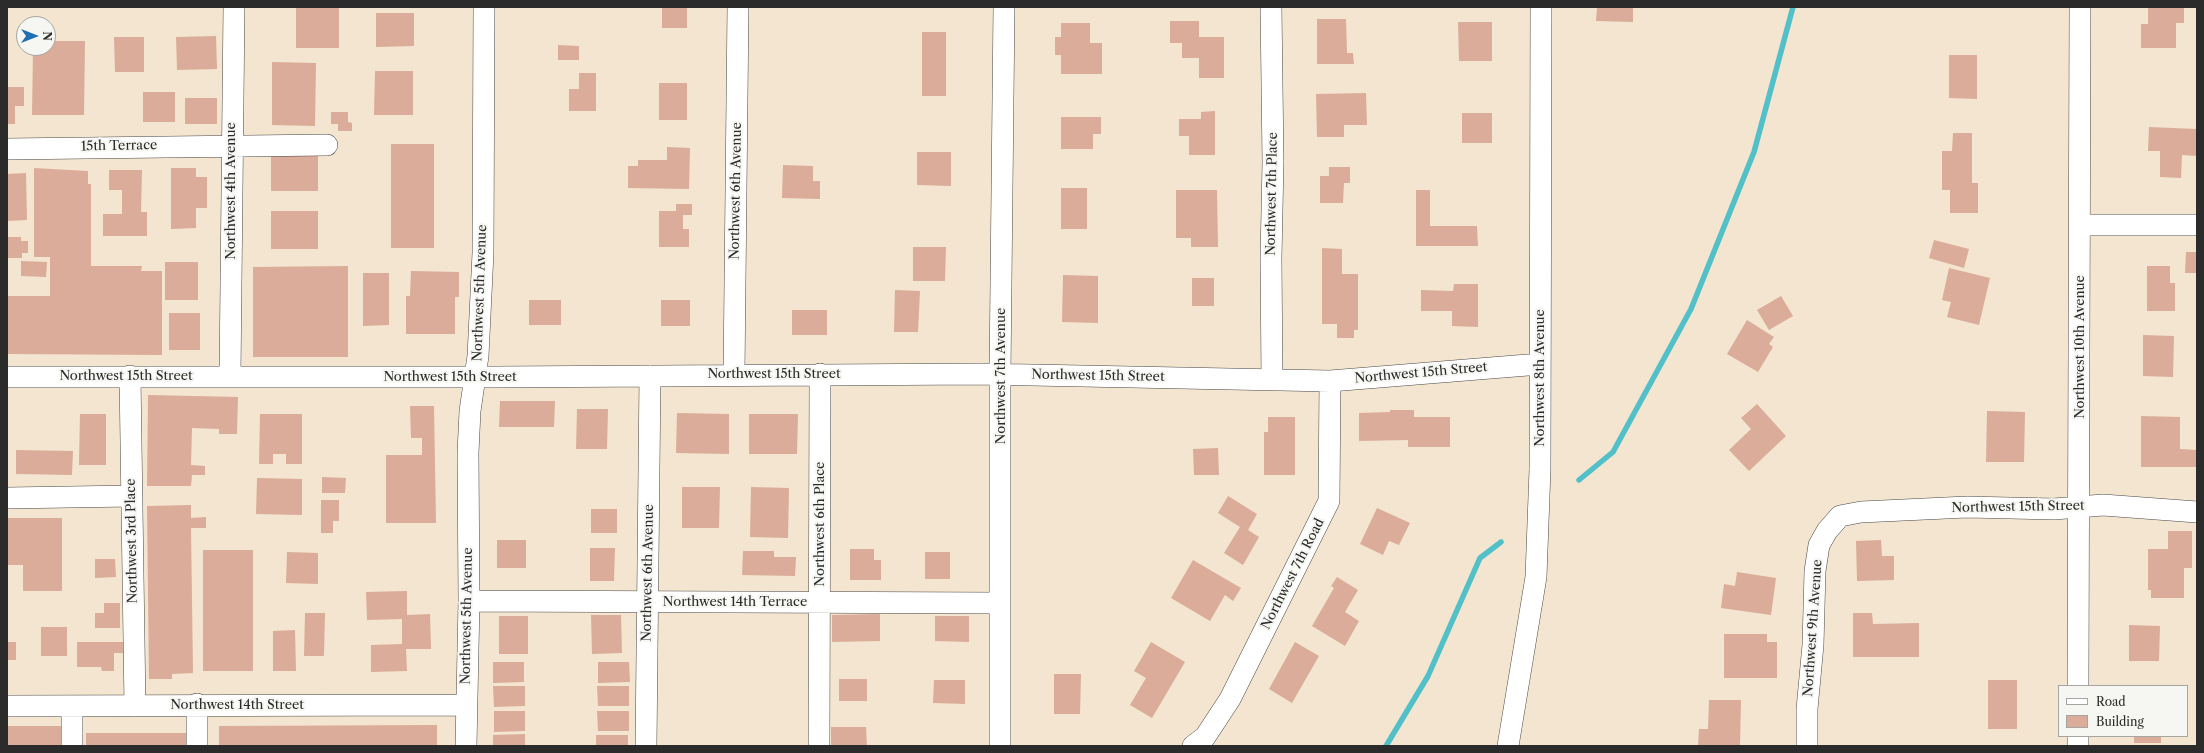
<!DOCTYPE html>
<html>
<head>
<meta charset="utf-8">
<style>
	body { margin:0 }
	#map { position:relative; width:2204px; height:753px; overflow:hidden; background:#f3e5cf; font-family:"Libre Caslon Text",serif }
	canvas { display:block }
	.frame { position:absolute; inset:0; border:8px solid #2b2b2b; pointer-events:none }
	.legend { position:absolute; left:2058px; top:685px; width:130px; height:52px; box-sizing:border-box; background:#f6f6f2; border:1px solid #a5a5a2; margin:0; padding:5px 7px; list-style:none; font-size:12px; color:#2b2b2b }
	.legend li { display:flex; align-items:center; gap:8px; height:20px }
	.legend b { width:20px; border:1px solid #a5a5a2 }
	.north { position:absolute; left:16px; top:16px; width:40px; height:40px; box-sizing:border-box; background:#f6f6f2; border:1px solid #a5a5a2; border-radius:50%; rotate:90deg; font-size:11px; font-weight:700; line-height:16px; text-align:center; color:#2b2b2b }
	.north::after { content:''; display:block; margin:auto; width:14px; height:18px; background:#1f6fb2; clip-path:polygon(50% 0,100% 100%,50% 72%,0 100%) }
</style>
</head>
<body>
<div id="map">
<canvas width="2204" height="753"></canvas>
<div class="frame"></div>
<ul class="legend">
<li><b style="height:5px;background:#fff"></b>Road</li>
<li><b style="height:11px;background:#daac99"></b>Building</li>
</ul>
<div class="north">N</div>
</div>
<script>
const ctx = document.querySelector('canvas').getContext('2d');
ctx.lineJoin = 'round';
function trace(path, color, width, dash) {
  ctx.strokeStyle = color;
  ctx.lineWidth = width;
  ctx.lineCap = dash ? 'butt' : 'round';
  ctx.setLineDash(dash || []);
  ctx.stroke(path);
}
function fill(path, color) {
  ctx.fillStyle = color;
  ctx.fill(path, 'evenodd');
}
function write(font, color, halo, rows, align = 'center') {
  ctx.font = font + ' "Libre Caslon Text",serif';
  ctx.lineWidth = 4;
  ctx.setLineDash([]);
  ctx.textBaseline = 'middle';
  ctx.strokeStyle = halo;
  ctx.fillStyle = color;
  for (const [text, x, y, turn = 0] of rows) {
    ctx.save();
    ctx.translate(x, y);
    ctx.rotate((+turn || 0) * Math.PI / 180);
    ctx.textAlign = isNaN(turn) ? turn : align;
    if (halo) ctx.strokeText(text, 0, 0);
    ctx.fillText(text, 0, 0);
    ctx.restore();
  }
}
trace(new Path2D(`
	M1579 480 1613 452 1691 309 1754 152 1793 7
	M1386 746 1428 676 1480 558 1501 542`), '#52c0c8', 5.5);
fill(new Path2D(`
	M296 7H339V48H296Z
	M662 7H687V28H662Z
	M1597 7H1633V22L1596 21Z
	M2148 7H2184V23H2176V48H2141V24H2148Z
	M376 13H414V46L376 47Z
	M1317 19H1346L1347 53H1353L1354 64H1317Z
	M1170 21H1199V37H1224V78H1199V58H1182V43H1170Z
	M1458 22H1492V61H1459Z
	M1061 23H1090V43H1102V74H1061V55H1055V37H1061Z
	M922 32H946V96H922Z
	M216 36 217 69 177 70 176 37Z
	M114 37H144V72H115Z
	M48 41H85L84 115H32L33 48H48Z
	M558 45 579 46V60H558Z
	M1949 55H1977V99L1949 98Z
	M272 62 316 63 315 126 272 125Z
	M375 71H413V115H374Z
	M579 73H596V111H569V89H579Z
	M659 83H687V120H659Z
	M7 87H24V106H15V124H7Z
	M143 92H175V122H143Z
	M1366 93 1367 125H1344V137H1317L1316 94Z
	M185 98H217V124H185Z
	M1215 111V155H1189V136H1179V119H1201V112Z
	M331 112H348V122L352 123V131H338V124H331Z
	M1462 113H1492V143H1462Z
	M1061 117H1101V134H1093V149H1061Z
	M2149 127 2197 129V156L2182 155 2181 178 2160 177V151H2148Z
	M1953 133H1972V183H1978V213H1950V190H1942V151H1952Z
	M391 144H434V248H391Z
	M667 147 690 148 689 189 628 188V166H638V160H667Z
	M917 152H951V186L917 185Z
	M271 153H318V191H271Z
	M783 165 813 166V181H820V199L782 198Z
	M1329 167H1350V183H1344L1343 203H1320V176H1329Z
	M34 168 88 171V184H91V266H142L141 271H162V355L7 354V296H50V257H34Z
	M171 168H196V177H207V208H196V228L171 229Z
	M109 170H142L141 212H147V236H103V214H122V190H109Z
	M26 173 27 220 7 221V174Z
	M1061 188H1087V229H1061Z
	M1176 190H1217L1218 247H1191V238H1176Z
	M1416 190H1430V226H1477L1478 246H1416Z
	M676 204H692V215H683V229H689V247H659V211H676Z
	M271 211H318V249H271Z
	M7 237H21V241H28V253H22V258H7Z
	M1934 240 1969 249 1964 268 1929 258Z
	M913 247H946L945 281H913Z
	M1322 248 1342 249V274H1358V330H1354V338H1337V324H1322Z
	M2186 252H2197V273H2185Z
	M21 261 47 262 46 277 21 276Z
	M165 262H198V300H165Z
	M348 266V357H253V267Z
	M2147 266H2170V283H2175V311H2147Z
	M1949 268 1990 278 1979 325 1947 317 1951 302 1942 300Z
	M411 271 459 272V297H455V334H406V296H410Z
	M363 273H389V325L363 326Z
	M1063 275 1098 276V323L1062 322Z
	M1192 278H1214V306H1192Z
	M1454 284H1478V327L1452 326V311H1421V290L1453 291Z
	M895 290 920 291 918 332H894Z
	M1781 296 1793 316 1769 330 1757 310Z
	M529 300H561V325H529Z
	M661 300H690V326H661Z
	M792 310H827V335H792Z
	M169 313H200V350H169Z
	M1747 320 1774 337 1769 344 1773 347 1758 372 1727 354Z
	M2143 335 2174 336 2173 377 2143 376Z
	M148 395 238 397 237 434H219V429L192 428 191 465 205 466V475H192L191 486H147Z
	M500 401H555L554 427H499Z
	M1757 404 1786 436 1749 471 1729 450 1751 429 1741 418Z
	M410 406H434L436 523H386V455H422V438H411Z
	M577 409H608L607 449H576Z
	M1390 410H1414V417H1450V447H1408V440L1359 441V413L1390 412Z
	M1987 411 2025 412 2024 462H1986Z
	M677 413 729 414V454L676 453Z
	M80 414H106V465H79Z
	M260 414H302V464H286V454H273V464H259Z
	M749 414H798L797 454H749Z
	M2141 416 2180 417V449L2197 450V467H2141Z
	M1268 417H1295V475H1264V432H1268Z
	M1218 448 1219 475H1194L1193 449Z
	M16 450 73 451 72 475 16 474Z
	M322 477 346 478 345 493H322Z
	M257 478 302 479V515L256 514Z
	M682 487H720L719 528H682Z
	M751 487 789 488 788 538 750 537Z
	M1228 496 1257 514 1248 530 1259 537 1243 565 1224 553 1240 527 1218 513Z
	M321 500H339V521H333V533H321Z
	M191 505V518L206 517V528H191L193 673 172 674V679H149L147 506Z
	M1377 508 1410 523 1399 545 1389 541 1383 555 1360 544Z
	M591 509H617V533H591Z
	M7 518H62V591H23V565H7Z
	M2168 531H2192V568H2184V598H2151V590H2148V549H2168Z
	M497 540H526V568H497Z
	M1881 540 1882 556H1894V580L1857 581 1856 541Z
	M590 548H615L614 581H590Z
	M850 549H874V560H881V580H850Z
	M203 550H253V671H203Z
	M743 551H774V557H796L795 576 742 575Z
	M287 552 318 553V584L286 583Z
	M925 552H950V579H925Z
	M95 559H115L116 577 95 578Z
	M1193 560 1241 588 1233 601 1225 595 1210 621 1171 598Z
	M1737 572 1776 578 1771 615 1721 608 1724 584 1735 586Z
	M1337 577 1358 590 1345 612 1359 621 1345 646 1312 626 1334 588 1331 586Z
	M407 591V615L430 614 431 649H406L407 671 371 672V645L402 644V619L367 620 366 592Z
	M104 603H120V628H95V613H104Z
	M305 613H325L324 656H304Z
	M1853 613H1872L1873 624 1919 623V657H1853Z
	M880 614V641L832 642V615Z
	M591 615H621L622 653 592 654Z
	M499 616H528V654H499Z
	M935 616H969V642L935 641Z
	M2129 625 2160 626 2159 661H2129Z
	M41 627H67V656H41Z
	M295 630 296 671H273V631Z
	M1724 634H1767V642H1777V678H1724Z
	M7 642H16V660H7Z
	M77 642H123V653H114V671H102L101 667H77Z
	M1151 642 1185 662 1152 718 1130 705 1146 678 1134 671Z
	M1295 642 1319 656 1292 703 1269 689Z
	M493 662H524V682L493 683Z
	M598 662H629L630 682 598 683Z
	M1054 674H1081L1080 714H1054Z
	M839 679H867V701H839Z
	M934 680H965V704L933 703Z
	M1988 680H2017V729H1988Z
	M493 686H525V706L494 707Z
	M597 686H629V706H598Z
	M1709 700H1741L1740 746H1698L1699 729H1708Z
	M494 711H525V731L494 732Z
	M597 711H629V731H598Z
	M437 725V746H219V726Z
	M7 726H62V746H7Z
	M831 727H866L867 746H831Z
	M86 733H187V746H86Z
	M525 734V746H493V735Z
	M596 735H628V746H596Z
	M2134 736H2161V743H2134Z`), '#daac99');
const minor = new Path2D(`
	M1271 7 1273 162 1271 258 1272 380
	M7 149 327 145
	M2081 225H2197
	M734 374 738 7
	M130 376 135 706
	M230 376 234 7
	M7 377H496L982 374 1330 381 1540 364
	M7 498 132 496
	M469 601 1000 603
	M2078 686 2080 7
	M197 704V746
	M7 706 466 705
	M72 746V706
	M466 746 469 601 468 453 470 411 478 356 483 253 484 7
	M646 746 650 376
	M819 746 820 374
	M1000 746V374L1004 7
	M1193 746 1205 737 1230 699 1329 501 1330 381
	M1508 746 1536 577 1540 469 1541 7
	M1807 746V709L1813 645 1815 571 1819 545 1827 531 1840 516 1861 512 1967 507 2054 509 2103 505 2197 512
	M2078 746V736`);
trace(minor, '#494744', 22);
trace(minor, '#fff', 21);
write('13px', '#2b2b2b', '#f6f6f2', [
	["15th Terrace",119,146,-1],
	["Northwest 4th Avenue",231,191,-90],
	["Northwest 6th Avenue",736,191,-89],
	["Northwest 7th Place",1272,194,-89],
	["Northwest 5th Avenue",480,293,-88],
	["Northwest 10th Avenue",2080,347,-90],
	["Northwest 15th Street",1421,373,-5],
	["Northwest 15th Street",774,374],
	["Northwest 15th Street",126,376],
	["Northwest 7th Avenue",1001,376,-90],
	["Northwest 15th Street",1098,376,1],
	["Northwest 15th Street",450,377],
	["Northwest 8th Avenue",1540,378,-90],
	["Northwest 15th Street",2018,507,-1],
	["Northwest 6th Place",820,524,-90],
	["Northwest 3rd Place",132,541,-91],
	["Northwest 6th Avenue",648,573,-89],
	["Northwest 7th Road",1293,574,-63],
	["Northwest 14th Terrace",735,602],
	["Northwest 5th Avenue",467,616,-89],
	["Northwest 9th Avenue",1813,628,-86],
	["Northwest 14th Street",237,705]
]);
</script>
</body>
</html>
